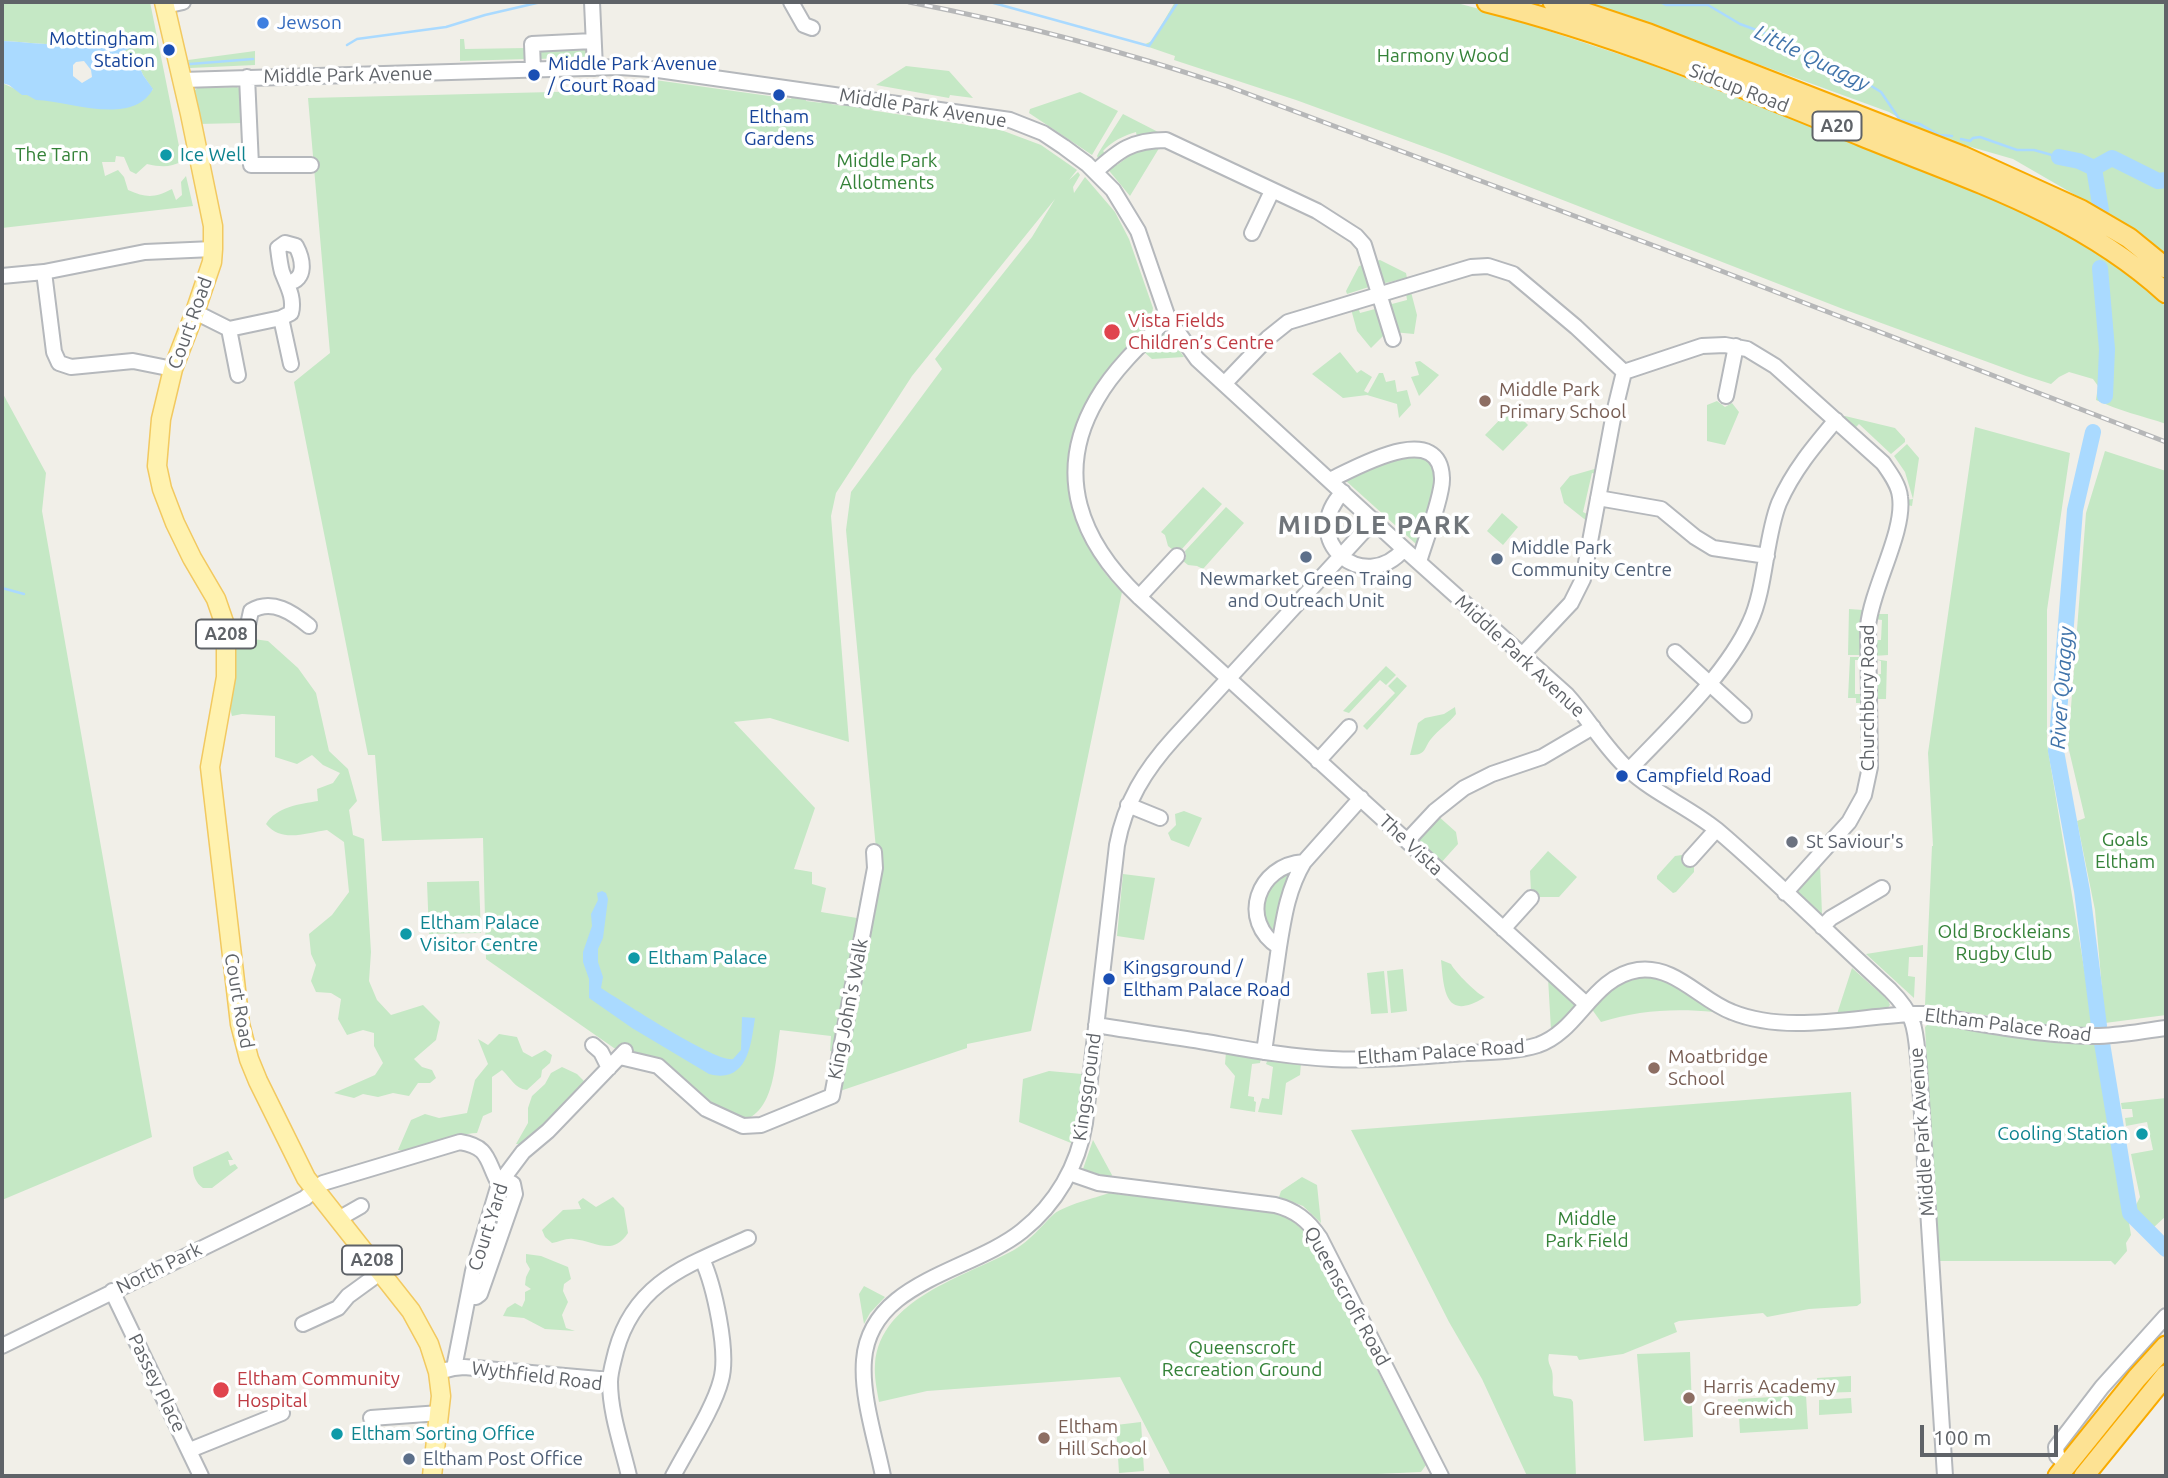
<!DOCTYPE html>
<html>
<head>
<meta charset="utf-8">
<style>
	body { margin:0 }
	#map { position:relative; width:2168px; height:1478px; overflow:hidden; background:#f1efe8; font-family:Ubuntu,sans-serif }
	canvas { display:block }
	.frame { position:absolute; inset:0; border:4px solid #5f6368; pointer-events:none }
	.scale { position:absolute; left:1920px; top:1425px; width:138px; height:32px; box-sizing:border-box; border:4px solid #5f6368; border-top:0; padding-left:9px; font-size:21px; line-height:24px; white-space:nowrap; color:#5f6368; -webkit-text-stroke:5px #fff; paint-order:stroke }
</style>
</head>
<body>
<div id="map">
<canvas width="2168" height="1478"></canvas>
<div class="frame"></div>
<div class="scale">100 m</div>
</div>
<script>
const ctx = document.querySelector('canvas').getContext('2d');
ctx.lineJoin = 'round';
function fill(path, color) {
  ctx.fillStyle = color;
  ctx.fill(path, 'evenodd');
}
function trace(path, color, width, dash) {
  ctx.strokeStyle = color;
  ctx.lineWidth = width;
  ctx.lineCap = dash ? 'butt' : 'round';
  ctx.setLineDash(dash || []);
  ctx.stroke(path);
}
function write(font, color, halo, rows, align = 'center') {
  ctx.font = font + ' Ubuntu,sans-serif';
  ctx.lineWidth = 7;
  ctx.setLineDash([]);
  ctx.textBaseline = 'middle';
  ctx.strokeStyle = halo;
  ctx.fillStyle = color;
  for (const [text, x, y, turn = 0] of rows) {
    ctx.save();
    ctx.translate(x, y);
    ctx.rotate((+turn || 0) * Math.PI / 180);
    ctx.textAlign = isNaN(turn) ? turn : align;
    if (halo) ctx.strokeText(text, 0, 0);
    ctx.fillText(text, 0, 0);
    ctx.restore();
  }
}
fill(new Path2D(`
	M2 2H150L182 161C170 168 161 167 147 164L136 174 130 171 124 157 116 156 115 162H102L105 176 118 170 124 177 128 190C146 198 155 198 172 189L176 200 182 195 181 182 186 176 193 206 2 228V83L40 100 153 90 143 75 138 63 127 59 123 52 104 37C75 50 34 42 2 41Z
	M1175 2H1453L1491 12 1649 64 1977 190 2051 225 2109 260 2142 284 2166 307V424C2143 416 2119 411 2096 400L2098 386 2093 379 2069 372 2059 377 2051 384 2026 376 1843 309 1447 155 1296 100 1174 60 1175 56 1143 45 1152 41Z
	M1588 2H2166V254L2134 229 2013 159 1947 140 1913 126 1889 112Z
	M460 39H464L465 49 526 48V59L460 61Z
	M585 45 589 49 588 57 538 59 537 52 542 46Z
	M255 51V65L190 68 188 60Z
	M906 66 949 71 973 98 950 95 949 98 876 85Z
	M655 80 791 99 794 93 805 96 806 101 822 103 818 98 832 101 831 104 843 106 847 103 862 106 863 109 1001 130 1041 145 1077 170 1069 180 1078 172 1080 175 1073 187 1074 193 1085 177 1115 212 1129 239 1153 308 1150 329 1091 396 1072 499C1080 535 1096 567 1122 592L1031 1031 967 1044V1048L840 1091 878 870 846 530 851 492 942 369 935 359 1032 237 1055 199 912 376 836 493 831 516 849 742 770 718 734 722 815 808 794 869 812 872V884L826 888 821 912 857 918 860 899H866L838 1052 830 1051 831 1036 780 1030C775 1059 776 1110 744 1120L614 1048 486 959 483 838 382 841 375 755H368L294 382 330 353 308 98 634 90 652 93Z
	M237 87 241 90 243 123 198 124 192 93 197 88Z
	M1080 92 1118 111 1092 155 1029 113 1030 109Z
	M1123 114 1164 135 1137 137 1136 132C1123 136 1112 141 1103 151L1106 154 1099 160 1097 156 1099 152Z
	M1161 145 1130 196 1106 167 1113 160 1117 165 1132 154 1130 149Z
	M1380 260 1406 273 1407 278 1381 284 1375 261Z
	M1365 264 1372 286 1347 294 1346 291 1359 266Z
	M1411 292 1417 315 1414 334 1393 332 1383 299 1389 297 1392 304 1407 300 1406 293Z
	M1374 303H1376L1385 334 1371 348 1357 331 1351 309 1358 307 1360 313 1375 309Z
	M1166 332 1184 357 1152 359 1144 352 1161 334Z
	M1340 352 1357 373 1361 370 1372 377 1364 391 1368 393 1379 373H1383L1386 382 1395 380 1397 392 1407 390 1411 405 1399 418 1397 404 1367 395 1343 398 1312 374Z
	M1420 361 1439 375 1419 396 1411 377 1419 375 1415 362Z
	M2 392 46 473 42 511 152 1137 2 1200Z
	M1717 401 1725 407 1732 403 1739 412 1725 445 1707 441V405Z
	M1511 408 1528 425 1503 451 1485 435Z
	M1845 416 1895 428 1905 439V442L1891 454 1859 424 1854 429 1842 419Z
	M1975 427 2070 453 2047 610V744L2094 1028 2050 1026 1925 1005 1932 846H1933L1928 753Z
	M1907 444 1919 458 1912 506 1907 505 1906 500 1913 499 1905 472 1894 456Z
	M2105 451 2166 471V1015L2105 1023 2095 910 2077 821 2085 818 2068 746 2086 513Z
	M1407 453 1430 460 1438 481 1419 543 1416 544 1345 480Z
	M1598 468 1596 474 1592 473 1583 512 1589 515 1588 522 1564 503 1560 488 1570 476Z
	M1203 487 1222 504 1182 549 1179 548 1173 550 1168 546 1165 535 1161 532Z
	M1226 507 1244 523 1203 569 1197 566 1188 565 1183 561 1186 557 1185 551Z
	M1502 513 1518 527 1503 545 1487 531Z
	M1849 609 1863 610 1862 655H1848Z
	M1876 614H1888V655L1874 656V640H1881L1882 620 1875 619Z
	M246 638 268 641 298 668 316 693 329 751 348 769 357 801 349 810 353 835 364 839 371 952 369 981 377 1000 391 1015 423 1005 440 1022 436 1040 414 1059 422 1067 432 1070 436 1078 430 1083H418L409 1096 393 1093 378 1097 363 1094 354 1098 334 1093 375 1075 383 1063 374 1046V1033L363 1030 347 1035 338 1019 341 999 331 993 316 992 311 981 316 965 311 954 309 934 332 915 349 892 344 842 327 830C305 833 282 843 266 824 276 807 300 804 318 801L317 789 333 783 340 773 323 765 312 755 297 764 275 757V716L242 714 232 716C227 698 235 666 236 645Z
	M1850 657H1861L1862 660H1855V694H1863L1862 703H1856V698H1848Z
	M1874 659 1887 661 1886 699H1875L1874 675 1881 674V661Z
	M1386 666 1396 675 1386 685 1380 680 1349 713 1343 711Z
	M1397 677 1407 686 1367 730 1363 726 1395 693 1388 686Z
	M1455 707 1456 714C1449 723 1438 730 1431 739 1423 749 1427 755 1410 755L1418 723 1425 718 1444 714Z
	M1184 811 1202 818 1189 847 1171 840 1168 833 1176 825 1175 814Z
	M1437 815 1456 832 1458 844 1440 864 1415 841Z
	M1548 851 1577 877 1559 897H1537L1531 892 1530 871Z
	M1682 855 1684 862 1694 865V872L1676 892 1673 893 1657 879V876L1675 856Z
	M1820 864 1822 914V915L1795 891Z
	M1296 866 1276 939C1264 924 1255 898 1271 882 1277 875 1288 871 1296 866Z
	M1123 874 1155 878 1144 940 1117 936Z
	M479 881 481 933 429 934 427 882Z
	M1923 945V957H1909L1908 976 1915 977 1914 998 1866 954Z
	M1441 960 1451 964C1455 972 1478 995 1485 997 1445 1022 1444 991 1441 960Z
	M1852 968 1888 1000 1890 1005 1887 1009 1837 1014Z
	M1403 969 1407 1011 1391 1013 1387 971Z
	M1384 971 1388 1013 1371 1014 1367 973Z
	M1642 975 1672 981 1715 1010 1714 1012C1676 1008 1638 1010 1601 1022L1591 1008 1616 984Z
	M1548 978 1576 1003V1008L1559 1025 1551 1030Z
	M1930 1022C1986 1032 2044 1046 2100 1044L2131 1235 2126 1243 2127 1251 2115 1265 2111 1261H1938L1925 1027Z
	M499 1034 517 1037 523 1052 532 1057 545 1050 552 1055 550 1063 542 1070 541 1077 527 1090C514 1088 511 1078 502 1070L492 1077V1112L483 1116 477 1133C450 1134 425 1154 398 1150L411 1120 425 1114 439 1118 467 1113 475 1080 488 1064 478 1039 488 1045Z
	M1226 1052 1261 1058 1260 1063 1252 1064 1248 1096 1254 1097V1101L1256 1102 1255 1112 1230 1108 1235 1076 1225 1064Z
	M1268 1059 1301 1063 1300 1075 1286 1083 1282 1115 1258 1112 1262 1098 1269 1099 1273 1067 1266 1064Z
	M562 1067 577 1074 586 1083 525 1144H516L528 1123V1108L532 1096 545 1084 551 1073Z
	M1049 1071 1082 1074 1077 1120 1071 1143 1019 1122 1023 1079Z
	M1851 1092 1861 1303 1857 1306 1809 1309 1767 1317 1763 1313 1679 1321 1674 1323 1677 1332 1623 1354 1579 1360 1577 1356 1549 1354C1547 1362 1550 1364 1552 1371 1554 1380 1551 1388 1554 1396L1571 1399 1573 1402 1576 1476H1527L1482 1379 1449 1322 1351 1130Z
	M2166 1098V1216L2153 1228 2133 1211 2140 1197 2131 1154 2153 1150 2147 1122 2126 1126 2125 1118 2133 1117 2132 1109H2122L2121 1103Z
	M1093 1140 1112 1175 1111 1177 1088 1172 1083 1169Z
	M228 1151 233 1160H228L230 1166 235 1164 238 1168 212 1188H203C196 1183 193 1176 193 1167Z
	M1302 1177 1317 1185 1321 1223 1303 1206 1279 1197 1281 1191Z
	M1109 1193 1274 1213C1295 1219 1305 1230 1315 1249L1426 1465 1421 1472 1333 1476H1171L1120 1377 927 1391 879 1402C877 1390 874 1377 875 1364 880 1299 964 1277 1014 1250 1030 1241 1041 1226 1054 1214 1065 1205 1095 1198 1109 1193Z
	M613 1197 624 1208 628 1233C612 1257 596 1241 573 1239 566 1238 559 1242 552 1243L545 1237 542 1230 563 1210 581 1209 578 1202 583 1198 596 1207Z
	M526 1254 541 1256 568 1267 571 1279 564 1284 563 1291 568 1302 562 1315 566 1328 575 1331 545 1329 524 1318 503 1316 507 1308 515 1303 522 1307 525 1300V1292L531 1289 525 1285 526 1277 530 1269 526 1262Z
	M864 1286 885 1297 870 1313 864 1324 859 1294Z
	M1690 1352 1693 1437 1644 1441 1637 1354Z
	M1851 1376V1392L1818 1393 1817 1378Z
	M1806 1395 1808 1429 1740 1433 1738 1399Z
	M1851 1398 1852 1413 1819 1415V1400Z
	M1141 1422 1144 1471 1119 1473 1116 1425Z`), '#c5e8c5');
fill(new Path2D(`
	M103 37 130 40 133 46 123 52 127 59 138 63 143 75 153 89C132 127 70 101 36 100L27 95H22L9 85 2 83V41C33 42 75 50 103 37ZM84 61 91 70 92 77 82 83 73 76V65L76 62Z
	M602 891 606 893 608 899 603 938 598 949V962L603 977 601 988C620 1000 718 1064 733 1059L741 1050 742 1017 755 1018C751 1046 747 1084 709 1074L632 1028 589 998V979L583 962V952L592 926 591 914 598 900 597 893Z`), '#aadaff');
trace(new Path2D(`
	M990 2 1149 46 1178 2
	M1660 2 1666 5H1708L1740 24 1786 41 1808 54 1816 63 1863 81 1881 92 1900 120 1920 124 1939 135 1952 136
	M347 45 357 39 446 27 485 15 541 2
	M190 64 253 59
	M1961 139 1970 141 1973 138 1980 137 2017 150H2034L2059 157
	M2 588 24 594`), '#aadaff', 2.5);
trace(new Path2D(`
	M2059 157 2079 161 2094 168
	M2094 168 2112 158 2158 181 2166 180
	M2094 168 2101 210
	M2100 268 2107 349 2105 396
	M2093 432 2075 510 2056 751 2082 891 2099 1026
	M2102 1043 2130 1213 2166 1249`), '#aadaff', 16);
const minor = new Path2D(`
	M592 2 595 68
	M791 2 804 25 812 28
	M165 6 183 2
	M533 70 532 44 593 41
	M247 77 251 165H311
	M182 80 619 67 651 69 1010 120 1043 133 1064 147 1087 164 1113 190 1138 231 1168 318 1197 359 1404 549 1567 695C1589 719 1604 747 1628 769 1655 794 1689 807 1717 830 1777 881 1832 937 1890 990 1918 1018 1915 1031 1919 1068L1945 1476
	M1095 172C1119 150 1132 140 1166 140L1317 211 1356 236 1364 245 1393 339
	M1252 233 1272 191
	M2 276 44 272
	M195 312 229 329 281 318 291 313C295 298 287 285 282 272 280 265 279 256 278 248L285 243 296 246C303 259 307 280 288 283
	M281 318 291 364
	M1168 318C1143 342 1114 369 1097 399 1053 474 1081 542 1139 597L1586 1004
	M229 329 238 375
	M173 369 133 361 71 367 59 363 54 352 44 272 145 252 213 249
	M1624 372 1702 346 1725 345 1747 349 1775 366 1883 463C1890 473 1899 485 1900 497 1905 532 1872 587 1868 626L1870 767 1864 795 1849 822 1785 893
	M1224 384 1268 338 1288 322 1471 267 1488 266 1513 274 1576 327 1624 372 1614 413 1583 579 1571 603 1523 654
	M1726 396 1736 346
	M1330 480C1355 468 1440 419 1442 478 1443 495 1424 544 1419 562
	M1343 492C1297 540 1364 596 1404 549
	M1598 498 1661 509 1695 537 1713 548 1767 556
	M1139 597 1177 556
	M248 625 251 611C272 598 293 613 309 626
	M1675 652 1744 715
	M1318 761 1349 727
	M1629 770C1668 729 1727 674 1750 622 1766 588 1765 538 1779 503 1793 471 1814 446 1836 420
	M1128 805 1160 818
	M1407 841 1435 811 1464 788 1492 774 1542 757 1593 727
	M1690 859 1716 830
	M1822 927 1831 918 1882 888
	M1503 929 1531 898
	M1279 947C1284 916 1288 889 1304 862L1361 798
	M1096 1025C1132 1031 1169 1036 1206 1042 1247 1049 1289 1057 1332 1059 1373 1061 1413 1057 1453 1054 1480 1052 1512 1053 1538 1045 1579 1031 1592 977 1638 970 1675 965 1700 1000 1732 1012 1786 1034 1854 1017 1911 1014H1928C1981 1024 2036 1035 2090 1036 2115 1037 2141 1031 2166 1028
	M593 1045 601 1052 609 1068
	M1264 1052 1279 947C1238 921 1257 865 1304 862
	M620 1057 658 1066 706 1109 743 1126 761 1125 832 1096 875 868 874 852
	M1069 1173 1098 1183 1275 1205C1295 1210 1308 1220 1320 1238L1441 1476
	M340 1218 361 1206
	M112 1291 201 1476
	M469 1296 476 1297 480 1294 515 1194 513 1184 502 1178
	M303 1324 338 1308 348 1296 381 1272
	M2 1346 305 1198 323 1183 460 1142C490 1147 486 1160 499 1184
	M454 1368 464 1367 610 1380
	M438 1372 454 1368 473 1271 499 1184 523 1152 548 1131 625 1051
	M371 1418 440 1413
	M190 1450 282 1413
	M2067 1464 2057 1456 2056 1447 2102 1387 2166 1316
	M629 1476C622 1446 610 1413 610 1382 610 1372 614 1360 616 1351 635 1281 689 1265 748 1238
	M673 1476C687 1449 714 1408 721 1380 729 1352 714 1285 702 1259
	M883 1476C876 1441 861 1396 864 1360 870 1281 971 1272 1022 1231 1056 1204 1078 1166 1085 1123L1117 845C1125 802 1145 770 1174 738L1374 520`);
const major = new Path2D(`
	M164 2 190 114 213 226V249L212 262 195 312 173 369 161 419 157 466 162 489 175 523 192 558 216 599 226 628V677L210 767 240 1024 249 1059 258 1081 306 1178 411 1311 429 1344 438 1372 441 1396 432 1476`);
const highway = new Path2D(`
	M1487 2C1615 34 1739 86 1862 136 1970 180 2078 213 2166 293
	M1553 2 1649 34 1962 156 2081 210 2129 238 2166 268
	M2058 1476 2137 1378 2166 1346
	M2084 1476 2166 1375`);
trace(minor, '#b5b8bc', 18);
trace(major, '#f2c960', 21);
trace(highway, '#f9ab00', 23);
trace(minor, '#fff', 14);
trace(major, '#fff2af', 18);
trace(highway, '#fde293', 19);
const rail = new Path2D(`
	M909 2C1017 23 1123 51 1227 86L1711 267 2166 442`);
trace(rail, '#b6b7b8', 5);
trace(rail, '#fff', 2.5, [8]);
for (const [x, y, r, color] of [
	[263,23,7,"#3f7fe0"],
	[169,50,7,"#1a4fb4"],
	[534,75,7,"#1a4fb4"],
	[779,95,7,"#1a4fb4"],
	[166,155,7,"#0f9aa8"],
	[1112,332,9,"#e0444e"],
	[1485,401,7,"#8d6e63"],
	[1306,557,7,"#5c6f8a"],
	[1497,559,7,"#5c6f8a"],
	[1622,776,7,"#1a4fb4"],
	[1792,842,7,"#6b7280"],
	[406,934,7,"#0f9aa8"],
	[634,958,7,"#0f9aa8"],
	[1109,979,7,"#1a4fb4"],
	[1654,1068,7,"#8d6e63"],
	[2142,1134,7,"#0f9aa8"],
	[221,1390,9,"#e0444e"],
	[1689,1398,7,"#8d6e63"],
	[337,1434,7,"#0f9aa8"],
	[1044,1438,7,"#8d6e63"],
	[409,1459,7,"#5c6f8a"]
]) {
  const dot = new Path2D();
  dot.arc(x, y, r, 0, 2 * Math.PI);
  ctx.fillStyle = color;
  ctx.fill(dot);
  trace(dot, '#fff', 2.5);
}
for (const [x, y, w] of [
	[1837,126,49],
	[226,634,60],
	[372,1260,60]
]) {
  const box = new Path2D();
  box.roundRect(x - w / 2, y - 14.5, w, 29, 5);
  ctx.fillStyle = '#fff';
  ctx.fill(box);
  trace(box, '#5f6368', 2);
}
write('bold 18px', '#5f6368', null, [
	["A20",1837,126],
	["A208",226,634],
	["A208",372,1260]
]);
write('19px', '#366cbe', '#fff', [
	["Jewson",277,23]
], 'left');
write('19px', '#164399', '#fff', [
	["Mottingham",155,39,"right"],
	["Station",155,61,"right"],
	["Middle Park Avenue",548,64],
	["/ Court Road",548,86],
	["Eltham",779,117,"center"],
	["Gardens",779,139,"center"],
	["Campfield Road",1636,776],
	["Kingsground /",1123,968],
	["Eltham Palace Road",1123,990]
], 'left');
write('19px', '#348238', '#fff', [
	["Harmony Wood",1443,56],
	["The Tarn",52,155],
	["Middle Park",887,161],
	["Allotments",887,183],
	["Goals",2125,840],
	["Eltham",2125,862],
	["Old Brockleians",2004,932],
	["Rugby Club",2004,954],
	["Middle",1587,1219],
	["Park Field",1587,1241],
	["Queenscroft",1242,1348],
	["Recreation Ground",1242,1370]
]);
write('19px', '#5f6368', '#fff', [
	["Middle Park Avenue",348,75,-1],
	["Sidcup Road",1739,88,21],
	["Middle Park Avenue",923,108,9],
	["Court Road",190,323,-70],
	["Middle Park Avenue",1520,656,43],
	["Churchbury Road",1868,698,-90],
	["The Vista",1411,845,43],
	["Court Road",239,1001,80],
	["King John's Walk",848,1009,-79],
	["Eltham Palace Road",2008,1025,7],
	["Eltham Palace Road",1441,1052,-4],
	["Kingsground",1087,1087,-82],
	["Middle Park Avenue",1922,1132,-94],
	["Court Yard",488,1227,-72],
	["North Park",159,1268,-26],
	["Queenscroft Road",1347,1296,61],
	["Wythfield Road",537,1376,7],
	["Passey Place",157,1383,64]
]);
write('19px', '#0d838f', '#fff', [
	["Ice Well",180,155],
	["Eltham Palace",420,923],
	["Visitor Centre",420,945],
	["Eltham Palace",648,958],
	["Cooling Station",2128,1134,"right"],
	["Eltham Sorting Office",351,1434]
], 'left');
write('19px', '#be3a42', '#fff', [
	["Vista Fields",1128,321],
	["Children’s Centre",1128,343],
	["Eltham Community",237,1379],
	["Hospital",237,1401]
], 'left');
write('19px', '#785e54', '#fff', [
	["Middle Park",1499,390],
	["Primary School",1499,412],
	["Moatbridge",1668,1057],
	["School",1668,1079],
	["Harris Academy",1703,1387],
	["Greenwich",1703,1409],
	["Eltham",1058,1427],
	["Hill School",1058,1449]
], 'left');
write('19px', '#4e5e75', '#fff', [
	["Middle Park",1511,548],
	["Community Centre",1511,570],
	["Newmarket Green Traing",1306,579,"center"],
	["and Outreach Unit",1306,601,"center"],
	["Eltham Post Office",423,1459]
], 'left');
write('19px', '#5b616d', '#fff', [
	["St Saviour's",1806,842]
], 'left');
write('italic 21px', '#4174aa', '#fff', [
	["Little Quaggy",1812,58,26],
	["River Quaggy",2062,688,-86]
]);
ctx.letterSpacing = '2px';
write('bold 26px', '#70757a', '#fff', [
	["MIDDLE PARK",1375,525]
]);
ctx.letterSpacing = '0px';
</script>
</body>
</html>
